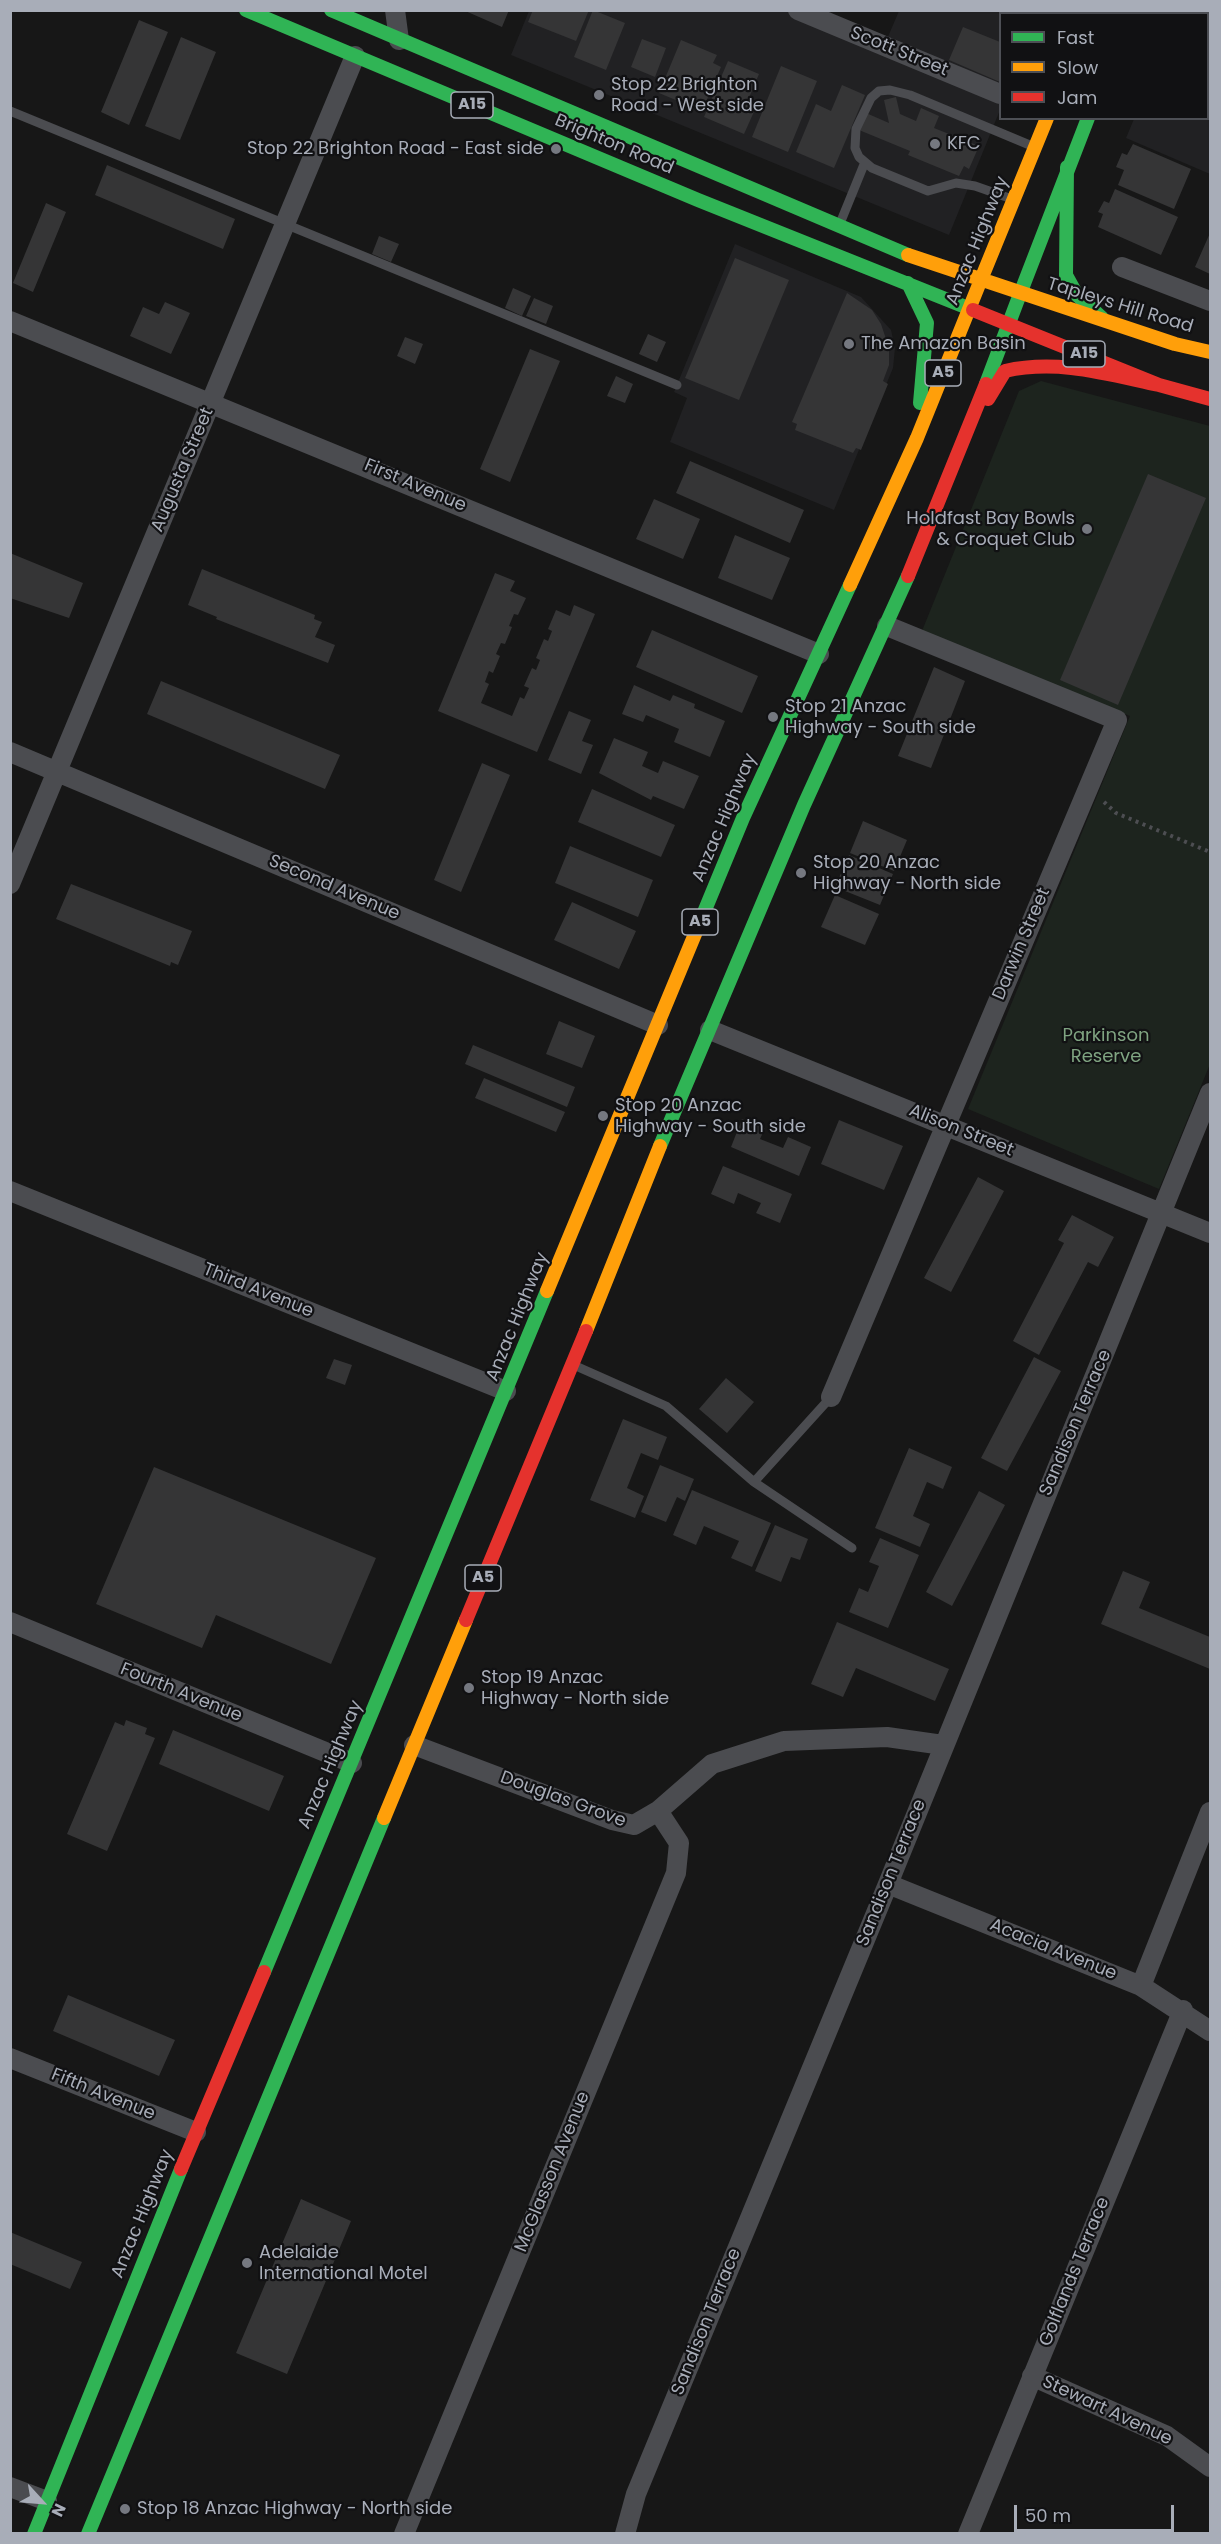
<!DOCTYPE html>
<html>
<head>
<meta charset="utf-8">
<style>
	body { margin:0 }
	#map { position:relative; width:1221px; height:2544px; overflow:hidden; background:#171717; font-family:Poppins,sans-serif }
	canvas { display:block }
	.frame { position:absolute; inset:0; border:12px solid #a8adb8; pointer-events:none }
	.legend { position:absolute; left:999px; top:12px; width:210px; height:108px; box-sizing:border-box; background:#111113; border:2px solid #4d4f55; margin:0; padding:8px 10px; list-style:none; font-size:18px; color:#a8adb8 }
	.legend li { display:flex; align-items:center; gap:12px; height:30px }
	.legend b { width:30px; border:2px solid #4d4f55 }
	.north { position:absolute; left:12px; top:2472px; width:60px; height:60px; -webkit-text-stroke:4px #111113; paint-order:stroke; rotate:116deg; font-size:16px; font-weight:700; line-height:24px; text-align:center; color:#a8adb8 }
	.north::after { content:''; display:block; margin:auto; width:21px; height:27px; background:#a8adb8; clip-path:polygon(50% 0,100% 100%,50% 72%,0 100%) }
	.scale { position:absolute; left:1014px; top:2505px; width:160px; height:27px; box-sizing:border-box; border:3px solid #a8adb8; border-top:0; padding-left:8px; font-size:18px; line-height:21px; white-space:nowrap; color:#a8adb8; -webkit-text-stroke:4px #111113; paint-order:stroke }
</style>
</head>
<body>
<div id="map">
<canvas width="1221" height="2544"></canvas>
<div class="frame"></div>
<ul class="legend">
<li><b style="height:8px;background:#30b455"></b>Fast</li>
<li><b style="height:8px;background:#ff9f0a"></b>Slow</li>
<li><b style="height:8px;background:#e5322d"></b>Jam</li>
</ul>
<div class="north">N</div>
<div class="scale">50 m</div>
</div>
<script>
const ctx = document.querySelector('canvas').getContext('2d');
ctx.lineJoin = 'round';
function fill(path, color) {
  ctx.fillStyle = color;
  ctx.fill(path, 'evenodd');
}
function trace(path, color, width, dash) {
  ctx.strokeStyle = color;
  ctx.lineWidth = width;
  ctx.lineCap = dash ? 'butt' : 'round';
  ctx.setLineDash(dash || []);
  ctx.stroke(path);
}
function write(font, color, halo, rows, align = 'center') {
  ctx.font = font + ' Poppins,sans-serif';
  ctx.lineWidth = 4.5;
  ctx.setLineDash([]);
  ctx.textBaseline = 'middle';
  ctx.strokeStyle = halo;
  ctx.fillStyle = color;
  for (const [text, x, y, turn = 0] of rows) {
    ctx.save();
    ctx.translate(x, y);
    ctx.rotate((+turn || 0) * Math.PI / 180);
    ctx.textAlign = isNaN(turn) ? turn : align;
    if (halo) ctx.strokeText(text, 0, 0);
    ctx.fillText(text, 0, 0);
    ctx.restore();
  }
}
fill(new Path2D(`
	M529 11H816L887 39 899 11H1042L1041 13 1000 14V110L949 235 511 55Z
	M1179 11H1210V174L1126 138 1134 119 1208 118V14L1178 13Z
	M735 244 861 297 891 330 895 348 893 368 834 510 670 442 687 398 674 392Z`), '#212123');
fill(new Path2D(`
	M1041 381 1210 426V1064L1159 1189 968 1109 1130 716 922 631 1019 391Z`), '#1d241e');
fill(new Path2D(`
	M463 10H509L502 27Z
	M533 10H589L576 41 528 22Z
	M593 10 625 23 606 70 574 57Z
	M139 20 168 32 129 125 101 112Z
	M963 27 1000 42V82L949 60Z
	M181 37 216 52 180 140 145 126Z
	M642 39 666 48 655 77 631 67Z
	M681 40 717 55 713 63 721 67 702 111 659 93Z
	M728 61 759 74 748 100 757 105 744 134 704 117Z
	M781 66 817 81 788 152 752 137Z
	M842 85 865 95 834 168 796 152 816 104 831 111Z
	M896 97 900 114 916 121 921 108 939 116 934 128 979 146 969 169 964 166 959 176 908 155 910 151 859 130 866 113 889 123 884 100Z
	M1133 144 1191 169 1174 209 1118 185 1124 170 1116 167 1122 153 1127 155Z
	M107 165 235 219 223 249 95 195Z
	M1115 189 1178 217 1161 255 1098 227 1103 214 1098 212 1104 201 1109 203Z
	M46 203 66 212 33 292 13 283Z
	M1210 233V274L1195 267Z
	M379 236 399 244 391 262 372 254Z
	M735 258 789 280 739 400 685 378Z
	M513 288 531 296 522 316 505 308Z
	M847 293 872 310 881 324 889 348V365L883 381 888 384 861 450 856 448 853 453 795 430 797 424 792 422Z
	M534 298 553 306 546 324 526 316Z
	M165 302 190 313 171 354 130 336 143 307 159 314Z
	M648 334 666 342 657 362 639 354Z
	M405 337 423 344 415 364 397 356Z
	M530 349 560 361 510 482 480 469Z
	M616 376 633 384 625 403 607 396Z
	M690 461 804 510 790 543 676 493Z
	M1148 474 1206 498 1118 705 1060 680Z
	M654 499 700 519 683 559 636 539Z
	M735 535 790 558 772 600 718 578Z
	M10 553 83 583 69 618 10 598Z
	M202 569 315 615 314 619 322 622 315 637 335 645 328 663 216 619 217 617 188 605Z
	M495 573 515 581 510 591 526 598 518 615 514 614 509 626 512 627 505 644 501 643 496 654 500 656 493 673 489 671 485 682 489 684 481 703 512 716 520 697 524 699 529 688 524 686 532 668 536 670 540 660 536 658 544 639 548 641 552 631 548 629 556 610 570 616 574 605 595 614 537 752 438 711Z
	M652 630 758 676 742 713 636 667Z
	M934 667 965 681 931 768 898 756Z
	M161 681 340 755 325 789 147 714Z
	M634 685 670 701 673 695 695 704 694 708 725 721 710 757 674 742 679 729 646 715 643 722 622 714Z
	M569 711 591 720 582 741 593 745 581 774 548 760Z
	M614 738 648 752 642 766 658 773 663 761 699 776 684 809 653 796 651 800 599 773Z
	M482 763 510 775 461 892 434 880Z
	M592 789 675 825 661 857 578 822Z
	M863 821 907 840 894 871 850 853Z
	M570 846 653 880 638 917 555 883Z
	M849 855 893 874 880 905 835 887Z
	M71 884 192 931 178 965 171 962 170 966 56 919Z
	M835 895 879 914 865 945 821 927Z
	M572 902 636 931 619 969 554 940Z
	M559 1021 595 1036 582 1068 546 1054Z
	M473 1045 575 1087 567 1107 465 1064Z
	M484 1078 565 1112 556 1132 475 1098Z
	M742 1119 765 1128 760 1139 783 1148 788 1137 811 1147 799 1176 731 1147Z
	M839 1120 903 1146 884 1190 821 1164Z
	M723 1166 792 1194 780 1223 756 1213 761 1203 738 1193 734 1204 711 1194Z
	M978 1177 1004 1191 951 1292 924 1278Z
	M1072 1215 1114 1237 1098 1267 1088 1262 1039 1355 1013 1341 1064 1243 1058 1240Z
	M1034 1357 1061 1371 1007 1471 981 1458Z
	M334 1359 352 1365 345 1385 326 1378Z
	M726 1378 754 1402 727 1433 699 1409Z
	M623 1419 667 1437 658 1460 641 1453 627 1488 644 1496 635 1518 590 1500Z
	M909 1448 952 1467 943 1489 927 1482 913 1516 930 1524 920 1547 875 1528Z
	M660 1465 694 1479 685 1501 677 1497 666 1522 641 1512Z
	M154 1467 376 1558 331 1664 216 1615 202 1648 96 1604Z
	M692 1490 771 1523 752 1567 731 1558 739 1541 704 1526 696 1545 673 1535Z
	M979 1491 1005 1505 952 1606 926 1592Z
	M775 1525 808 1539 800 1560 791 1557 781 1582 755 1571Z
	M880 1538 919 1555 888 1628 849 1612 859 1588 868 1592 879 1566 869 1562Z
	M1123 1571 1150 1582 1139 1608 1210 1637V1669L1101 1624Z
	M837 1622 949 1669 935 1701 856 1668 843 1697 811 1684Z
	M126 1720 147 1728 145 1734 155 1738 107 1851 67 1834 115 1722 124 1726Z
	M173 1730 284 1776 269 1811 159 1764Z
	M68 1995 175 2040 159 2076 53 2031Z
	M301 2199 351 2221 287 2374 236 2353Z
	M10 2232 82 2262 70 2289 10 2264Z`), '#353536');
trace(new Path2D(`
	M1104 802 1116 813 1210 852`), '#4d4e52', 4, [3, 4.5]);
trace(new Path2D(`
	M10 111 677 385
	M1012 199 975 186 956 183 928 191 872 168 859 157 855 148 856 129 871 98 879 91 890 90 910 95 1032 146
	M841 221 865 162
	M578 1367 666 1406 754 1482 831 1397
	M754 1482 852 1548`), '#4b4c50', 9);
trace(new Path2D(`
	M395 10 399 40
	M798 10 1000 94
	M1122 267 1210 301
	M10 321 819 654
	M10 752 658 1025
	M10 884 355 56
	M710 1030 1210 1233
	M10 1191 506 1391
	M831 1397 1117 720 887 626
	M10 1622 352 1763
	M414 1745 612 1820 634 1825 658 1811 712 1764 784 1741 887 1737 943 1745
	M888 1884 1141 1986 1210 2031
	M1141 1986 1210 1812
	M10 2058 196 2132
	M1032 2376 1167 2436 1210 2467
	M10 2487 47 2501
	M404 2534 676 1873 679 1843 658 1811
	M625 2534 636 2494 888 1884 1210 1093
	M968 2534 1183 2010`), '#4b4c50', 20);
trace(new Path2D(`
	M246 10 698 200 973 310
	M331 10 908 255
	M1089 14 1090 10
	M1067 167 1066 275 1077 295 1102 318
	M908 283 927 323 920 403
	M1020 294 1088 118
	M986 384 1020 294
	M700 922 743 818 850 585
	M660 1146 804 805 908 576
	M264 1972 547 1291
	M34 2534 181 2169
	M88 2534 384 1818`), '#30b455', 14);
trace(new Path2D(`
	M1132 14 1133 10
	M908 255 1175 344 1210 352
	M980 282 1047 118
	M850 585 917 438 980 282
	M547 1291 700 922
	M586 1331 660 1146
	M384 1818 466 1620`), '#ff9f0a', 14);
trace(new Path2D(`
	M973 310 1159 385 1210 399
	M988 399 1005 371C1058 359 1107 374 1159 385
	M908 576 986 384
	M466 1620 586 1331
	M181 2169 264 1972`), '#e5322d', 14);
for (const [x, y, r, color] of [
	[599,95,6,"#757880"],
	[935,144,6,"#757880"],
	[556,149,6,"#757880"],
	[849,344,6,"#757880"],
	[1087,529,6,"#757880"],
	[773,717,6,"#757880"],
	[801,873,6,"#757880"],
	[603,1116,6,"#757880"],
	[469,1688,6,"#757880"],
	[247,2263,6,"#757880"],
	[125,2509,6,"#757880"]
]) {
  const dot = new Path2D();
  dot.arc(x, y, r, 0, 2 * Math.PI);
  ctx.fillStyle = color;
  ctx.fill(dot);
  trace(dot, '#111113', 2);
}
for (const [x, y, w] of [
	[472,105,42],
	[1084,354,42],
	[943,373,36],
	[700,922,36],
	[483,1578,36]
]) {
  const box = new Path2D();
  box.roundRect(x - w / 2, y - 13, w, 26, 4.5);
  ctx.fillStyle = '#111113';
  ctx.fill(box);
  trace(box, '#a8adb8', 1.5);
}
write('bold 16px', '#a8adb8', null, [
	["A15",472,105],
	["A15",1084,354],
	["A5",943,373],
	["A5",700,922],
	["A5",483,1578]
]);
write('18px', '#a8adb8', '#111113', [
	["Scott Street",899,52,22],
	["Brighton Road",614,145,23],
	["Anzac Highway",978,241,-68],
	["Tapleys Hill Road",1120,306,17],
	["Augusta Street",183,470,-67],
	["First Avenue",415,486,23],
	["Anzac Highway",725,818,-67],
	["Second Avenue",334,888,23],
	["Darwin Street",1022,944,-67],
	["Alison Street",961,1131,22],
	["Third Avenue",258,1291,22],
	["Anzac Highway",518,1317,-68],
	["Sandison Terrace",1076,1423,-67],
	["Fourth Avenue",181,1693,22],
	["Anzac Highway",331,1765,-67],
	["Douglas Grove",563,1800,20],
	["Sandison Terrace",892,1873,-68],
	["Acacia Avenue",1053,1950,22],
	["Fifth Avenue",103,2095,22],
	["McGlasson Avenue",553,2172,-68],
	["Anzac Highway",143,2214,-68],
	["Golflands Terrace",1075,2272,-68],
	["Sandison Terrace",707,2322,-68],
	["Stewart Avenue",1107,2411,25]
]);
write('18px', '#a8adb8', '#111113', [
	["Stop 22 Brighton",611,85],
	["Road - West side",611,106],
	["KFC",947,144],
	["Stop 22 Brighton Road - East side",544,149,"right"],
	["The Amazon Basin",861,344],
	["Holdfast Bay Bowls",1075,519,"right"],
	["& Croquet Club",1075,540,"right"],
	["Stop 21 Anzac",785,707],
	["Highway - South side",785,728],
	["Stop 20 Anzac",813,863],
	["Highway - North side",813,884],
	["Stop 20 Anzac",615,1106],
	["Highway - South side",615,1127],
	["Stop 19 Anzac",481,1678],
	["Highway - North side",481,1699],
	["Adelaide",259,2253],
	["International Motel",259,2274],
	["Stop 18 Anzac Highway - North side",137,2509]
], 'left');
write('18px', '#7fa381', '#111113', [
	["Parkinson",1106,1036],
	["Reserve",1106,1057]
]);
</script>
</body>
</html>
